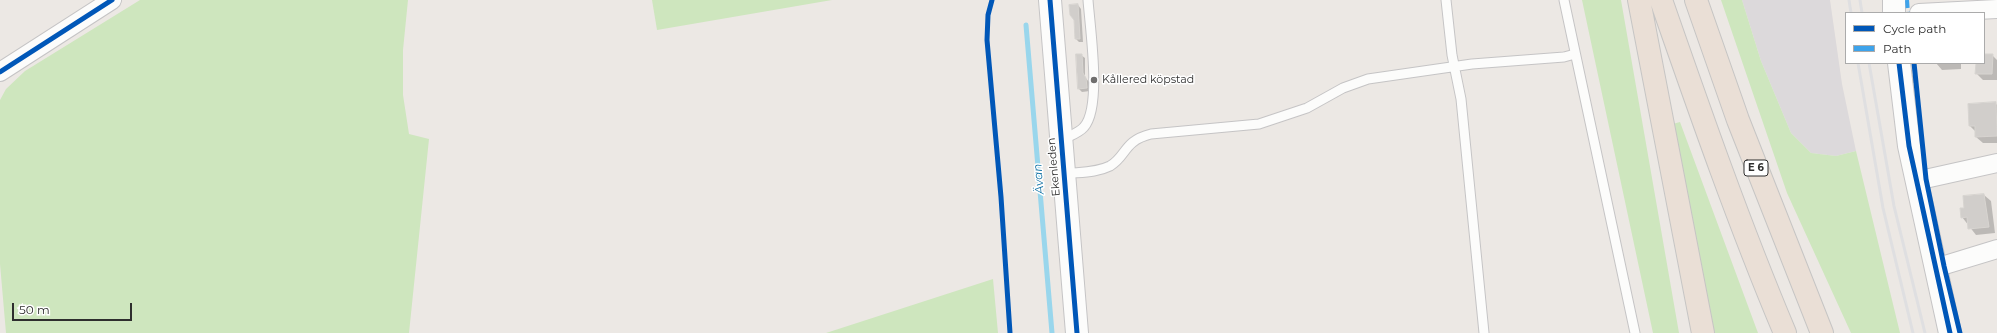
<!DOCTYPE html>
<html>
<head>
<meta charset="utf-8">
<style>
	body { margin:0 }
	#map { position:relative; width:1997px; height:333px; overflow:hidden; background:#ece8e4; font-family:Montserrat,sans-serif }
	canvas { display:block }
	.legend { position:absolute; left:1845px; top:12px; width:140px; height:52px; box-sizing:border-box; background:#fff; border:1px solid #ababab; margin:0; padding:5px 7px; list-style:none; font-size:12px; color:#2e2e2e }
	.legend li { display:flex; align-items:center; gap:8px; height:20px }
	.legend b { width:20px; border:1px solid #ababab }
	.scale { position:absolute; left:12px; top:303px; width:120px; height:18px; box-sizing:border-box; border:2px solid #2e2e2e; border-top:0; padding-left:5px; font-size:12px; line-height:14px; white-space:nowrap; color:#2e2e2e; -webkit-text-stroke:3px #fff; paint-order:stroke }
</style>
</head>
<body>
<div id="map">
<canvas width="1997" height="333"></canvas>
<ul class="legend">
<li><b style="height:5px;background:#0057b8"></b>Cycle path</li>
<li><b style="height:5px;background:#3ea3eb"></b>Path</li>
</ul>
<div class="scale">50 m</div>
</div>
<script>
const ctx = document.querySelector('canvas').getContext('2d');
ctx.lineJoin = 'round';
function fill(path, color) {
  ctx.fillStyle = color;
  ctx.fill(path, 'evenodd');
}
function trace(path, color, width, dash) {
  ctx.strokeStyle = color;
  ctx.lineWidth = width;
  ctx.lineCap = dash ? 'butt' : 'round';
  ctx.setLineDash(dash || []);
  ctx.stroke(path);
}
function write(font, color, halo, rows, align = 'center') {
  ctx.font = font + ' Montserrat,sans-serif';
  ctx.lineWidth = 3;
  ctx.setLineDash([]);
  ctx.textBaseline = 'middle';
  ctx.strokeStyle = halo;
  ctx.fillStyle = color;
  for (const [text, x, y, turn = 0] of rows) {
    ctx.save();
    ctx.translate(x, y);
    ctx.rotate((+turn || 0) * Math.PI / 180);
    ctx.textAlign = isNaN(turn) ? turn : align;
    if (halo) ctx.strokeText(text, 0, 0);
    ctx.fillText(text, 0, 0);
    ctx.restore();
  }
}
fill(new Path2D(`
	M1742 0H1830L1842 84 1856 151 1836 156 1811 153 1791 133 1761 61Z`), '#dcd9db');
fill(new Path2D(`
	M140 0H408L403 50V95L409 134 429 139 409 333H6L0 264V100L6 89 25 71Z
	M652 0H832L657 30Z
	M1582 0H1621L1679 333H1653Z
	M1721 0H1742L1761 61 1791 133 1811 153 1836 156 1856 151 1900 333H1851L1787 193Z
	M1680 122 1758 333H1714L1669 125Z
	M993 279 998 333H826Z`), '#cee6be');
fill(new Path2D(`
	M1078 5 1081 9 1083 42H1079L1076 39Z
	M1081 55 1085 58V77L1089 82 1090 91 1082 92 1079 89Z
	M1984 55H1992L1997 60V80H1983L1976 73 1977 63H1984Z
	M1936 63H1961V69L1942 70Z
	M1910 73 1914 77V83H1912Z
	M1995 103 1997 105V143H1983L1976 137V132L1970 126Z
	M1984 195 1991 201 1995 233 1976 235 1962 217Z`), '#0003');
trace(new Path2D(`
	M1026 25 1052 333`), '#99d6ec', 5);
const building = new Path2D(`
	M1078 4 1080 39H1075L1074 20 1070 15 1069 5Z
	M1076 54H1082L1083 73 1086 78 1087 88 1078 89Z
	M1984 54H1993L1992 74H1975L1976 63H1984Z
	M1996 102 1997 136 1975 137V126H1969L1968 104Z
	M1984 194 1989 227 1968 229 1967 217 1961 218 1960 208H1964L1963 196Z`);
fill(building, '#d1cecb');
trace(building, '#d7d4d0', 1);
const lane = new Path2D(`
	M1446 0 1452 55 1461 99 1484 333
	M1564 0 1635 333
	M1062 140C1069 136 1079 133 1084 127 1102 107 1090 28 1088 0
	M1064 174C1079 172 1096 173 1110 166 1127 156 1123 141 1151 134L1259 124 1307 108 1343 88 1368 79 1472 64 1564 57 1575 54`);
const street = new Path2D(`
	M1919 13 1997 9
	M0 72 112 0
	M1916 181 1997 163
	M1935 268 1997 249`);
const secondary = new Path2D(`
	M1050 0 1077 333
	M1894 0V13
	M1899 63 1909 146 1950 333`);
const highway = new Path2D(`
	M1639 0 1703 333
	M1661 0C1700 112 1739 224 1785 333
	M1696 0 1738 120 1822 333`);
trace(lane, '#c5c4c5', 11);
trace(street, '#c5c4c5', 20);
trace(secondary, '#c5c4c5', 24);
trace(highway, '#c6c5c4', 24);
trace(lane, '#fcfcfb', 9);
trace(street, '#fcfcfb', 18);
trace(secondary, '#fcfcfb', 22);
trace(highway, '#eadfd6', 22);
trace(new Path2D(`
	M1849 0 1851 13
	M1860 0 1862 13
	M1858 63 1883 208 1913 333
	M1869 63 1894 206 1925 333`), '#dfdfe1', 3);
trace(new Path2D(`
	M1907 0 1908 13`), '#3ea3eb', 4, [8, 4]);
trace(new Path2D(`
	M992 0 988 15 987 40 1001 197 1010 333
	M1050 0 1077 333
	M1899 63 1909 146 1950 333
	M1914 63 1926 179 1944 266 1960 333
	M0 72 112 0`), '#0057b8', 5);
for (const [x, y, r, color] of [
	[1094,80,4,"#706f6e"]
]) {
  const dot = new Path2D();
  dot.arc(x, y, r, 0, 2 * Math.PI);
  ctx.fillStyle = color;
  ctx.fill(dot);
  trace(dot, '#fff', 1.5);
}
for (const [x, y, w] of [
	[1756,168,24]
]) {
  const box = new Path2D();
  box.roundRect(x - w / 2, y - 8, w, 16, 3);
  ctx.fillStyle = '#fff';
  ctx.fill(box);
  trace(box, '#2e2e2e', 1);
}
write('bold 10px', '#2e2e2e', null, [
	["E 6",1756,168]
]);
write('11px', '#2e2e2e', '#fff', [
	["Kållered köpstad",1102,80]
], 'left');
write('11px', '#2e2e2e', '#fff', [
	["Ekenleden",1054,167,-95]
]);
write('italic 12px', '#0d6fa3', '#fff', [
	["Ävan",1039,179,-95]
]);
</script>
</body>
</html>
